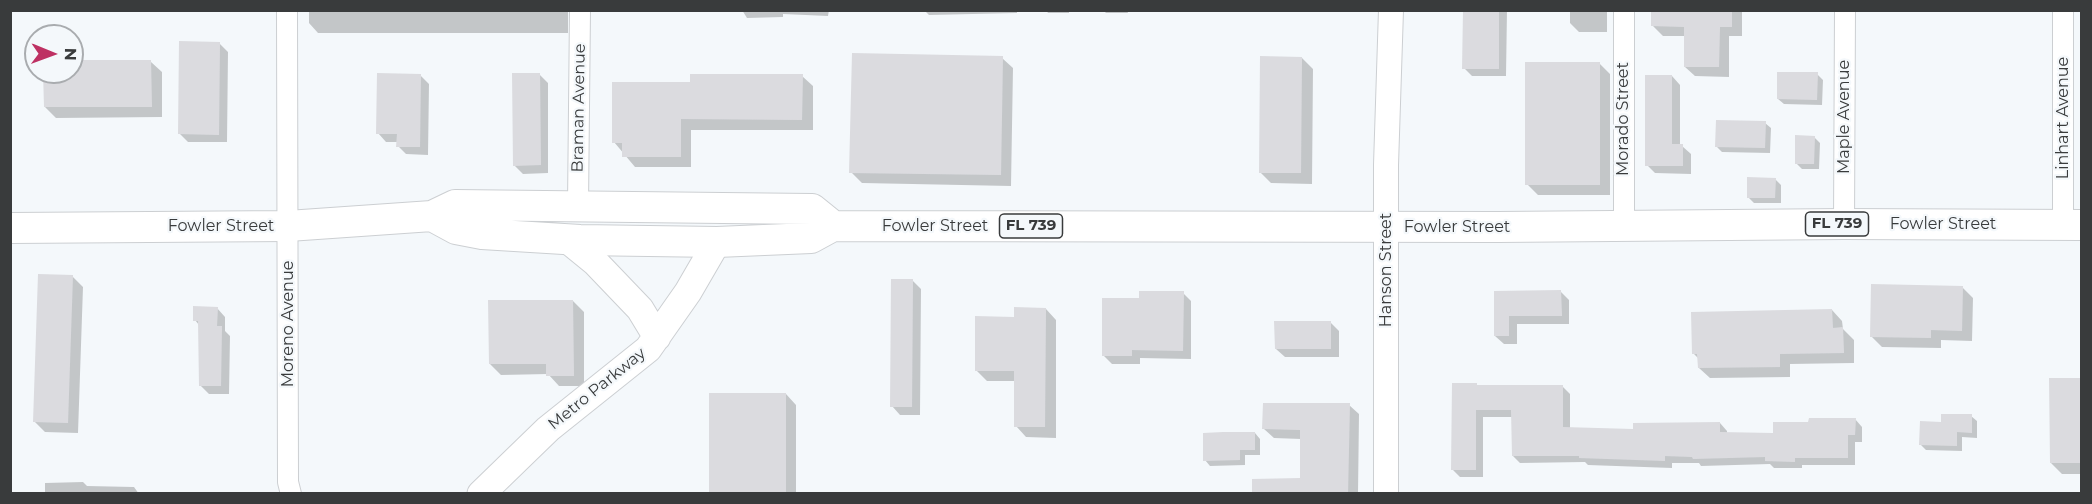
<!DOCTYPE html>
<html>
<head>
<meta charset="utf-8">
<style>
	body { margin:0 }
	#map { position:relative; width:2092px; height:504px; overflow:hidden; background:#f4f8fb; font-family:Montserrat,sans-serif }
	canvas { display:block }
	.frame { position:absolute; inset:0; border:12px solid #393b3c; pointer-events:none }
	.north { position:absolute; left:24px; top:24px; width:60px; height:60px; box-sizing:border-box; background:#f4f8fb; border:2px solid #a9acaf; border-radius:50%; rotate:91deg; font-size:16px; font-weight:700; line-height:24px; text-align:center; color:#393b3c }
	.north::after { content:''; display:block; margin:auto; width:21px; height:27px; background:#be3163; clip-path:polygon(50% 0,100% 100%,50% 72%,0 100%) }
</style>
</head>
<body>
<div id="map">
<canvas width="2092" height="504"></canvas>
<div class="frame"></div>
<div class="north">N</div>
</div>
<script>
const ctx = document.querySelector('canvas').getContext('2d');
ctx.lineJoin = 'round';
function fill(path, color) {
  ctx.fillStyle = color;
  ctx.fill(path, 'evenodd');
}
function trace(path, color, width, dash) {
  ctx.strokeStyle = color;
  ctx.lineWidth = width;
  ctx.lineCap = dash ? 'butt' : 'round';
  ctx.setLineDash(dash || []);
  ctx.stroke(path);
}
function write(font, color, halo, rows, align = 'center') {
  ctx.font = font + ' Montserrat,sans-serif';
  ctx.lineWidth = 4.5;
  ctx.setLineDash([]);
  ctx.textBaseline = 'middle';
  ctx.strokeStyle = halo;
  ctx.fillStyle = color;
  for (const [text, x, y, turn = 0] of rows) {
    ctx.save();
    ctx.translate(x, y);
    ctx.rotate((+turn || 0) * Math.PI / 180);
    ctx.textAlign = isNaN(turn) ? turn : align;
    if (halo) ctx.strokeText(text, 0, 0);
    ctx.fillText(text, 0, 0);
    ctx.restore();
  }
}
fill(new Path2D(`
	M309 10H568V33H318L309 23Z
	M647 10H669V12H648Z
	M742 10H829L828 16 783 14V17L747 18Z
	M924 10H1017V13L929 15Z
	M1046 10H1069V13H1048Z
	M1103 10H1127L1128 13H1106Z
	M1156 10H1186V12H1158Z
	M1464 10H1507L1506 76H1472L1464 68Z
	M1570 10H1607V32H1579L1570 23Z
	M1653 10H1742V36H1729V77L1695 76 1685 67V36H1663L1653 26Z
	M219 43 228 52 227 142H188L180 134Z
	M1002 58 1013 68 1011 186 862 183 851 172Z
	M1302 58 1313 69 1312 184 1271 183 1260 172Z
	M72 62H151L162 72V117L56 118 45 107V72H72Z
	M1599 63 1610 74V195H1538L1527 184Z
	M539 74 548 83V173L523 174 514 165Z
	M1817 74 1823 80 1822 105 1784 104 1778 99Z
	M420 75 429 84 428 155 406 154 398 146V142H386L378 133Z
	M802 76 813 86V130H691V167H635L614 142 691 83Z
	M1672 76 1680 85V146H1682L1691 154V174L1655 173 1647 165Z
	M1765 123 1771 128 1770 153 1722 152 1717 147Z
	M1814 137 1820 143 1819 169H1802L1796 163Z
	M1775 179 1781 185V203H1754L1748 197Z
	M72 276 83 287 78 433 45 432 34 421Z
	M912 280 921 289 920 415H900L892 406Z
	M1962 287 1973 298 1972 341 1941 340V348L1882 347 1871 336Z
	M1495 292H1561L1569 300V324H1517V344H1504L1495 336Z
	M1183 293 1191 301V359L1140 358V364H1112L1104 356 1140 299Z
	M573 301 584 312V386H559L548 374 501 375 490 364Z
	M217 308 225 317V331L230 336 229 394H209L200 385 199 325 195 320Z
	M1046 309 1056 320V438L1026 437 1016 426V381H987L976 370 1016 318Z
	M1832 310 1842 321 1843 329 1854 340V363L1790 364V377L1710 378 1699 368V359L1694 354Z
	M1331 323 1339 331V357H1285L1276 349Z
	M2082 379V474H2062L2051 463Z
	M1562 386 1570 394V429L1635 430 1720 423 1727 431V434H1774L1810 424 1855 419 1862 427V442H1855V465H1802V468H1774L1770 464 1701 466 1699 463H1672V468L1588 465 1585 462 1520 463 1513 456V417H1483V477H1460L1453 470 1478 387Z
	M786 394 796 405V494H711Z
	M1349 405 1359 414 1358 494H1253L1301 480V439L1274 438 1264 429Z
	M1971 416 1977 421V438L1962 437V451L1926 450 1921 445 1943 423Z
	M1255 433 1260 439V455H1245V465L1210 466 1205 460Z
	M83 482 87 486 134 487 139 494H45V483Z`), '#0003');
fill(new Path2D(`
	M1463 10H1499V69H1462Z
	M1651 10H1732V27H1720L1719 67H1684V27L1651 26Z
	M179 41 220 42 219 135 178 134Z
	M852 53 1003 56 1001 175 849 173Z
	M1260 56 1302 57 1301 173H1259Z
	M72 60H151L152 107H44L43 72H72Z
	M1525 62H1600V185H1525Z
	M1777 72H1818L1817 100 1777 99Z
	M377 73 421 74 420 147H396L397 134H376Z
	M512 73H540L541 165 513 166Z
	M690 74H803L802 120 681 119V157H622V143H612V82H690Z
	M1645 75H1672V144H1683V166H1645Z
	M1716 120 1766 121 1765 148 1715 147Z
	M1795 135 1815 136 1814 164H1795Z
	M1747 177 1776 178 1775 198H1747Z
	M38 274 73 275 68 423 33 422Z
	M891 279H913L912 407H890Z
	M1871 284 1963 286 1962 331 1931 330V338L1870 337Z
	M1561 290 1562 316H1509V336H1494V291Z
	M1139 291H1184L1183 351 1132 350V356H1102V298H1139Z
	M488 300H573L574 376H546V364H489Z
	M193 306 218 307 217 326H222L221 386H199L198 321H193Z
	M1014 307 1046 308 1045 427H1014V371H975V316L1014 317Z
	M1832 309 1833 328 1843 327 1844 353 1780 354V367L1698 368 1697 354H1692L1691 312Z
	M1274 321H1331V349H1275Z
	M2049 378H2082V463H2050Z
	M1452 383H1477V385H1563V427L1633 429V423L1720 422V432L1773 433V422H1808L1809 418H1856L1855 435H1848V458H1795V462L1765 461V457L1693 459 1692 457 1665 456V461L1579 458V456H1512L1511 410H1476V470H1451Z
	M709 393H786V494H709Z
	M1263 403H1350L1348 494H1252V479L1300 478V430L1262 429Z
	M1941 414H1972V433L1957 432V446L1919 445 1920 421 1941 422Z
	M1223 432H1255V450H1240V460L1203 461V433Z`), '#dbdbdf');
const minor = new Path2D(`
	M287 10 288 482 291 494
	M1624 10V227
	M2063 10V225
	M578 205 580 10
	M1844 224 1845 10`);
const tertiary = new Path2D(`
	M1386 494V165L1391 10`);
const secondary = new Path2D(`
	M568 240 595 262 640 309 657 337
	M481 494 548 429 648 349 688 292 717 242`);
const primary = new Path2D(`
	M432 216 456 229 482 234 580 240 717 242 811 238 833 226 1498 227 1844 224 2082 225
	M10 228 288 226 432 216 455 205 812 209 833 226`);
trace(minor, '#cccfd2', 22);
trace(tertiary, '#cccfd2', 26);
trace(secondary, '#cccfd2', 29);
trace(primary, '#cccfd2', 32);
trace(minor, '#fff', 20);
trace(tertiary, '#fff', 24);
trace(secondary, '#fff', 27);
trace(primary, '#fff', 30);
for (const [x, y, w] of [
	[1837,224,63],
	[1031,226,63]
]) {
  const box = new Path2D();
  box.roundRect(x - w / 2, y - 12, w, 24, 4.5);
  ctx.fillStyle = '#f4f8fb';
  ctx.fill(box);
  trace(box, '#393b3c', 1.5);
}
write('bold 15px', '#393b3c', null, [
	["FL 739",1837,224],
	["FL 739",1031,226]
]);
write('16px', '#393b3c', '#f4f8fb', [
	["Braman Avenue",579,108,-89],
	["Maple Avenue",1844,117,-90],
	["Linhart Avenue",2063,118,-90],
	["Morado Street",1623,119,-90],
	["Fowler Street",1943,224],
	["Fowler Street",221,226],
	["Fowler Street",935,226],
	["Fowler Street",1457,227],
	["Hanson Street",1386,270,-90],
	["Moreno Avenue",288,324,-90],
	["Metro Parkway",597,389,-39]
]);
</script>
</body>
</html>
